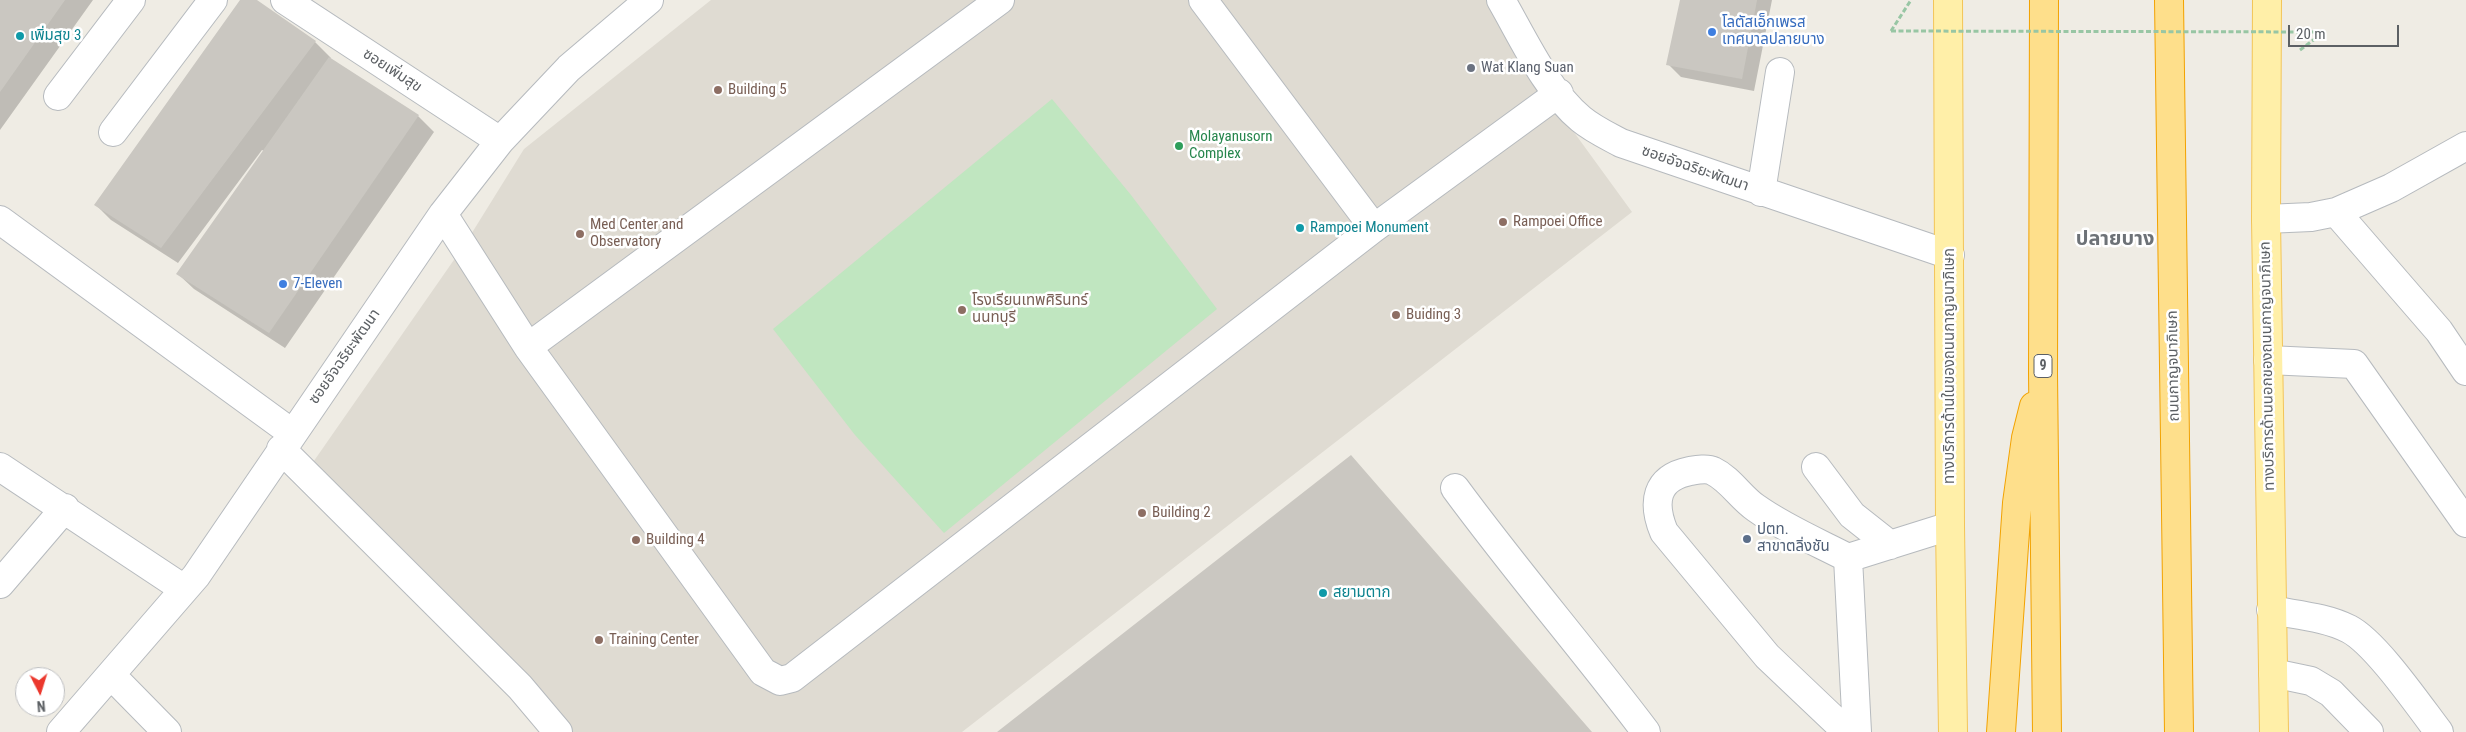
<!DOCTYPE html>
<html>
<head>
<meta charset="utf-8">
<style>
	body { margin:0 }
	#map { position:relative; width:2466px; height:732px; overflow:hidden; background:#efece4; font-family:"Roboto Condensed",sans-serif }
	canvas { display:block }
	.north { position:absolute; left:15px; top:667px; width:50px; height:50px; box-sizing:border-box; background:#fff; border:1px solid #bebfc1; border-radius:50%; rotate:175deg; font-size:14px; font-weight:700; line-height:20px; text-align:center; color:#5c6064 }
	.north::after { content:''; display:block; margin:auto; width:18px; height:22px; background:#eb382d; clip-path:polygon(50% 0,100% 100%,50% 72%,0 100%) }
	.scale { position:absolute; left:2288px; top:25px; width:111px; height:22px; box-sizing:border-box; border:2px solid #5c6064; border-top:0; padding-left:6px; font-size:15px; line-height:18px; white-space:nowrap; color:#5c6064; -webkit-text-stroke:4px #fff; paint-order:stroke }
</style>
</head>
<body>
<div id="map">
<canvas width="2466" height="732"></canvas>
<div class="north">N</div>
<div class="scale">20 m</div>
</div>
<script>
const ctx = document.querySelector('canvas').getContext('2d');
ctx.lineJoin = 'round';
function fill(path, color) {
  ctx.fillStyle = color;
  ctx.fill(path, 'evenodd');
}
function trace(path, color, width, dash) {
  ctx.strokeStyle = color;
  ctx.lineWidth = width;
  ctx.lineCap = dash ? 'butt' : 'round';
  ctx.setLineDash(dash || []);
  ctx.stroke(path);
}
function write(font, color, halo, rows, align = 'center') {
  ctx.font = font + ' "Roboto Condensed","Noto Sans Thai",sans-serif';
  ctx.lineWidth = 5;
  ctx.setLineDash([]);
  ctx.textBaseline = 'middle';
  ctx.strokeStyle = halo;
  ctx.fillStyle = color;
  for (const [text, x, y, turn = 0] of rows) {
    ctx.save();
    ctx.translate(x, y);
    ctx.rotate((+turn || 0) * Math.PI / 180);
    ctx.textAlign = isNaN(turn) ? turn : align;
    if (halo) ctx.strokeText(text, 0, 0);
    ctx.fillText(text, 0, 0);
    ctx.restore();
  }
}
fill(new Path2D(`
	M711 0H1501L1560 113 1632 212 962 732H555L309 468 465 244 524 149Z`), '#dfdbd2');
fill(new Path2D(`
	M1052 99 1131 195 1217 309 944 533 855 435 773 329Z`), '#c0e6c0');
fill(new Path2D(`
	M0 0H93L0 130Z
	M241 0H255L315 42 331 58 330 59 418 116 434 132 285 348 194 289 178 274 264 151 262 150 178 263 111 220 96 205Z
	M1681 0H1772L1754 91 1681 77 1668 64Z`), '#0003');
fill(new Path2D(`
	M0 0H65L0 92Z
	M240 0H257L316 41 161 248 94 205Z
	M1680 0H1757L1742 79 1666 65Z
	M329 57 419 115 269 333 176 274Z
	M1351 455 1592 732H997Z`), '#cac7c1');
const minor = new Path2D(`
	M285 0 500 141
	M1203 0 1374 228 1559 93
	M1501 0C1523 38 1547 91 1581 119 1593 129 1608 136 1621 143L1950 255
	M58 96 131 0
	M113 132 213 0
	M1761 192 1780 72
	M2336 212 2439 331 2466 371
	M443 214 528 347 1000 0
	M2266 219 2311 217 2336 212 2391 188 2466 146
	M0 220 292 433
	M528 347 763 672 780 681 792 678 1374 228
	M2268 360 2354 364 2466 523
	M281 449 520 687 558 732
	M0 467 184 589
	M1816 467 1852 515 1890 545
	M1455 488C1516 571 1584 650 1646 732
	M1848 558 1857 732
	M0 584 65 508
	M2271 610C2296 615 2326 617 2349 629 2376 643 2419 706 2439 732
	M2273 673 2311 681 2331 693 2369 732
	M111 675 167 732
	M61 732 196 576 443 214 500 141 569 68 649 0
	M1847 732 1767 656 1664 532C1652 503 1655 478 1690 471 1696 470 1707 468 1713 471 1730 479 1741 498 1756 508 1784 528 1817 542 1848 558L1950 526`);
const major = new Path2D(`
	M1948 0 1950 526 1953 732
	M2267 0 2266 219 2274 732`);
const highway = new Path2D(`
	M2044 0 2043 373 2047 732
	M2169 0 2179 732
	M2001 732 2017 503 2026 438 2034 406`);
trace(minor, '#b6babe', 30);
trace(major, '#f3c558', 30);
trace(highway, '#f2a200', 30);
trace(new Path2D(`
	M1891 31 1911 0
	M2300 50 2324 32`), '#98c6a4', 3, [5, 2.5]);
trace(minor, '#fff', 28);
trace(major, '#ffefa8', 28);
trace(highway, '#fedf8b', 28);
trace(new Path2D(`
	M1891 31 2324 32`), '#98c6a4', 3, [5, 2.5]);
for (const [x, y, r, color] of [
	[1712,32,5,"#3f7fe0"],
	[20,36,5,"#0f9aa8"],
	[1471,68,5,"#6b7280"],
	[718,90,5,"#8d6e63"],
	[1179,146,5,"#2e9e5b"],
	[1503,222,5,"#8d6e63"],
	[1300,228,5,"#0f9aa8"],
	[580,234,5,"#8d6e63"],
	[283,284,5,"#3f7fe0"],
	[962,310,5,"#8d6e63"],
	[1396,315,5,"#8d6e63"],
	[1142,513,5,"#8d6e63"],
	[1747,539,5,"#5c6f8a"],
	[636,540,5,"#8d6e63"],
	[1323,593,5,"#0f9aa8"],
	[599,640,5,"#8d6e63"]
]) {
  const dot = new Path2D();
  dot.arc(x, y, r, 0, 2 * Math.PI);
  ctx.fillStyle = color;
  ctx.fill(dot);
  trace(dot, '#fff', 2);
}
for (const [x, y, w] of [
	[2043,366,18]
]) {
  const box = new Path2D();
  box.roundRect(x - w / 2, y - 11.5, w, 23, 4);
  ctx.fillStyle = '#fff';
  ctx.fill(box);
  trace(box, '#5c6064', 1);
}
write('bold 14px', '#5c6064', null, [
	["9",2043,366]
]);
write('15px', '#366cbe', '#fff', [
	["โลตัสเอ็กเพรส",1722,23],
	["เทศบาลปลายบาง",1722,40],
	["7-Eleven",293,284]
], 'left');
write('15px', '#0d838f', '#fff', [
	["เพิ่มสุข 3",30,36],
	["Rampoei Monument",1310,228],
	["สยามตาก",1333,593]
], 'left');
write('15px', '#5b616d', '#fff', [
	["Wat Klang Suan",1481,68]
], 'left');
write('15px', '#5c6064', '#fff', [
	["ซอยเพิ่มสุข",392,71,33],
	["ซอยอัจฉริยะพัฒนา",1695,169,19],
	["ซอยอัจฉริยะพัฒนา",345,357,-55],
	["ทางบริการด้านในของถนนกาญจนาภิเษก",1950,366,-90],
	["ถนนกาญจนาภิเษก",2174,366,-91],
	["ทางบริการด้านนอกของถนนกาญจนาภิเษก",2268,366,-91]
]);
write('15px', '#785e54', '#fff', [
	["Building 5",728,90],
	["Rampoei Office",1513,222],
	["Med Center and",590,225],
	["Observatory",590,242],
	["โรงเรียนเทพศิรินทร์",972,301],
	["นนทบุรี",972,318],
	["Buiding 3",1406,315],
	["Building 2",1152,513],
	["Building 4",646,540],
	["Training Center",609,640]
], 'left');
write('15px', '#27864d', '#fff', [
	["Molayanusorn",1189,137],
	["Complex",1189,154]
], 'left');
write('15px', '#4e5e75', '#fff', [
	["ปตท.",1757,530],
	["สาขาตลิ่งชัน",1757,547]
], 'left');
write('bold 20px', '#6d7277', '#fff', [
	["ปลายบาง",2115,240]
]);
</script>
</body>
</html>
